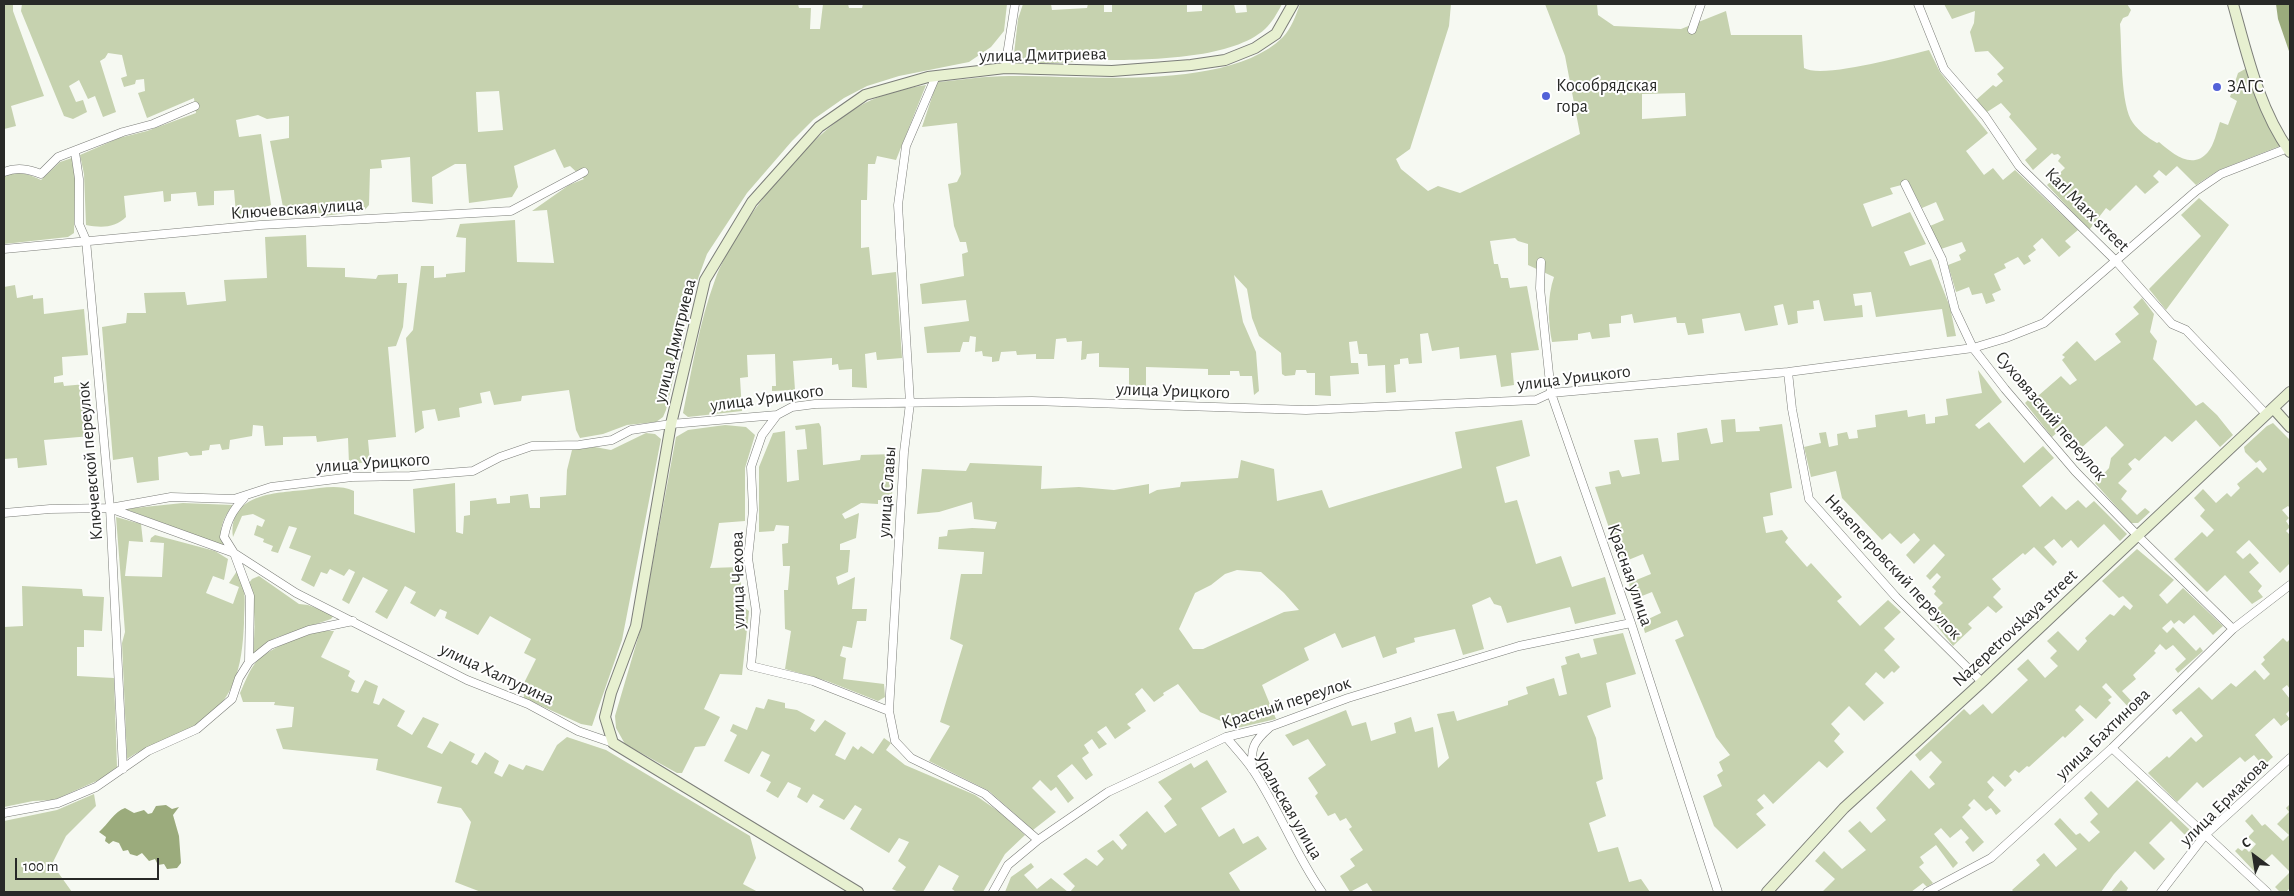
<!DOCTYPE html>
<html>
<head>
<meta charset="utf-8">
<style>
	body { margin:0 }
	#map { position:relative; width:2294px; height:896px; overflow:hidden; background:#f6f9f2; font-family:"Alegreya Sans",sans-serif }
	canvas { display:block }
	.frame { position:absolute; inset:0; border:5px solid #282927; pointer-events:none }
	.north { position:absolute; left:2229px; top:831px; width:50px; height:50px; -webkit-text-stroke:4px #fff; paint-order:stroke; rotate:329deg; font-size:14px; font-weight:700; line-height:20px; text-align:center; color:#282927 }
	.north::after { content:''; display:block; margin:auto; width:18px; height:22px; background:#282927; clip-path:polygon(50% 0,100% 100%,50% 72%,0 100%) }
	.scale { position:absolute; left:15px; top:858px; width:144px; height:22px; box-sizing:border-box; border:2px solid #282927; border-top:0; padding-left:6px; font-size:15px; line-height:18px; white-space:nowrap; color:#282927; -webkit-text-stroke:4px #fff; paint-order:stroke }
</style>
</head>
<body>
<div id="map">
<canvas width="2294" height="896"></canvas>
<div class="frame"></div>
<div class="north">С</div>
<div class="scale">100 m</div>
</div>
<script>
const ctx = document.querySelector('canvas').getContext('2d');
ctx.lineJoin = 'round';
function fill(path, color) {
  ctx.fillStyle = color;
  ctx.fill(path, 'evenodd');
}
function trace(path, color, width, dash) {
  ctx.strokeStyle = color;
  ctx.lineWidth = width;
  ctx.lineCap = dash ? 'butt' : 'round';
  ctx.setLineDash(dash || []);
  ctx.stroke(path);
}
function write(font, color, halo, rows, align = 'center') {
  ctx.font = font + ' "Alegreya Sans",sans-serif';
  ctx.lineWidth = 4;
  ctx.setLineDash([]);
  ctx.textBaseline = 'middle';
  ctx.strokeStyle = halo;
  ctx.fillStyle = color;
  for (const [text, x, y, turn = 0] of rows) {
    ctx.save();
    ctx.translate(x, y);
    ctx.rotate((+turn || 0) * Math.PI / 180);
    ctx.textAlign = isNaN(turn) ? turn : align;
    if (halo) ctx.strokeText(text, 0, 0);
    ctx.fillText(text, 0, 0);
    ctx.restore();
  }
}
fill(new Path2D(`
	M4 4H13V11L44 96 11 106 16 126 4 129Z
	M22 4H798L799 8H811L810 29H820L823 4H848L849 8H862L863 4H1007L1004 31 991 47 969 62 899 76 867 86 844 98 814 119 792 141 747 193 707 254 696 284 666 410 663 417 656 422 627 425 603 434 580 438 576 430 569 390 522 396 521 401 494 405 490 391 480 393 482 403 459 408 460 417 438 421 435 409 422 411 424 428 415 433 406 338 413 330 421 266H434V278L446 277V274L465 272 466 238 456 237 460 224 515 220 517 262 554 263 547 210 532 211 569 185 584 179 570 166 564 168 555 149 514 166 518 187 512 197 469 203 466 164H455L432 177 433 204 412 202 410 157 381 160 382 168 370 169 369 205 364 211 323 216 311 207H283L270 141 289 138V116L267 119 258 115 236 120 239 137 261 134 271 205 253 213 236 214 234 190 214 191V205L198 206 196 192 171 194V201L164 202 163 191 124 196 126 217C115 228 101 228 86 225L84 174 80 155 119 138 147 131 196 113 194 98 147 118 138 93 145 91 144 79 136 80 135 84 124 87 121 78 127 76 122 55 108 53 105 58 100 61 116 112 103 117 95 96 88 99 79 80 69 86 76 102 83 100 87 112 73 119 64 116 21 11ZM499 91 503 130 478 132 476 92Z
	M1023 4H1051L1052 10 1087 8 1088 4H1104V12H1112V4H1187V12L1202 11V4H1234L1236 13 1247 12 1246 4H1282C1278 12 1271 24 1265 29 1228 63 1127 60 1079 60L1075 62C1057 62 1028 68 1014 54L1018 19Z
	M1300 4H1451L1449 26 1410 149 1396 159 1401 169 1428 191 1438 186 1460 193 1580 134 1565 56 1545 4H1597L1598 15 1614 26 1681 29 1726 11 1731 35H1802L1804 68C1822 79 1905 56 1929 50L1940 72 1988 133 1966 151 1984 175 1993 168 2003 180 2015 170 2078 230 2065 241 2071 247 2059 257 2042 238 2033 246 2036 250 2028 256 2031 261 2024 265 2018 257 2004 264 2006 268 1994 274 2001 290 1992 294 1995 301 1986 304 1982 293 1972 295 1969 287 1956 292 1948 265 1961 260 1959 255 1966 251 1962 242 1941 249 1930 226 1944 220 1936 202 1922 208 1909 183 1890 188 1893 194 1863 204 1872 227 1910 212 1926 244 1904 252 1910 266 1931 259 1950 307 1956 336 1947 337 1942 309 1876 317 1871 292 1853 294 1855 306 1862 305 1863 317 1824 321 1819 300 1813 301 1814 309 1797 311 1798 323 1788 325 1783 304 1774 306 1778 325 1745 331 1740 313 1702 319 1704 333 1688 335 1685 323H1677L1676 317 1634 323 1632 314 1621 316V323L1609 324 1610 337 1592 339 1590 332 1578 334V340L1552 342C1548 321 1547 297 1554 277L1528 265V244L1518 241 1515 238 1490 241 1494 264H1498L1501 278H1508L1510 288 1527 286 1539 350 1511 353 1514 385 1501 387 1496 355 1460 359 1459 347 1432 351 1428 333 1420 334 1422 363 1409 364 1408 358 1400 359V364L1394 365 1396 392 1386 393 1385 365 1368 366 1367 354H1359L1357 341 1349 342 1351 363H1358L1359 374 1330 376 1331 396 1315 395V373H1307L1306 370H1296L1295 375 1285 376 1282 374 1281 353 1259 336 1252 318 1247 289 1234 275 1243 322 1256 352 1259 391 1254 395 1252 376H1240L1239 371H1230V375H1208V369L1146 367V392H1129V368L1099 367V353L1087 354 1086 359 1081 360 1082 341 1067 342 1066 338 1056 339 1054 359H1036V354L1017 355 1016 351 1001 352 999 361 992 362V357L983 356 982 351 975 352 976 337 970 336 969 342H963L960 352 927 353 924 327 969 321 966 300 922 304 920 284 964 276 962 254 968 252 966 242H960L954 226 948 184 957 182 961 174 957 123 922 127 937 82C961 80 985 76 1009 76 1082 75 1228 92 1283 37 1291 29 1296 15 1300 4ZM1685 93 1686 116 1642 119V94Z
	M1944 4H2127L2131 10 2128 16 2123 18 2120 24C2122 47 2120 106 2133 123 2139 131 2148 138 2157 143L2159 142C2172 153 2192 171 2208 152 2214 145 2217 131 2220 122L2228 125 2237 101 2230 97 2238 73 2247 68 2261 110 2280 146 2219 170 2196 185 2177 166 2166 176 2159 170 2153 176 2159 182 2145 194 2136 185 2110 211 2106 208 2089 230 2047 185 2065 168 2058 161 2061 157 2058 154 2054 155 2052 153 2033 170 2025 160 2037 149 2009 117 2011 114 2001 103 1987 112 1976 100 1993 85 1996 87 2003 81 1997 74 2004 68 1988 51 1975 52 1970 32 1974 23 1975 11 1952 19Z
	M926 85 896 160 877 156 875 164H868L867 200H861V248L869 247 872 275 896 272 902 358 877 360 876 352 865 354 867 388 852 387V369L839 370 838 364 832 365V358L793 361 795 390 772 391V386H776L775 354 747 355 748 377 740 378 742 411 688 417 683 413C692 369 699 323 715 280 737 222 809 132 865 103 883 94 906 88 926 85Z
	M72 158 75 179 74 233 68 237 4 244V176C18 170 28 174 41 180L60 162Z
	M2199 198 2229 225 2166 310 2149 289 2201 236 2181 215Z
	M306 235 307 267 345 268V277L376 279 378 275 398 274V283H407L403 327 396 346 388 347 396 437 368 440 370 462 349 464 348 438 317 442 316 436 283 437V445L265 446 263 426 253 425 252 436 230 440 229 449 222 450 220 444 210 445 209 450 202 451V455L190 456 187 452 158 457 159 480 137 483 133 457 113 460 102 327 126 323 127 313H146L144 293 185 292 187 305 226 301 224 280 267 278 265 237Z
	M15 285 17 298 33 295V299L43 298 44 314 84 309 88 355 62 357 63 375 54 377V383L63 382 64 386 86 384 91 436 44 440 47 465 18 468 17 458 4 459V287Z
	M2142 298 2154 314 2150 332 2157 341 2153 359 2196 406 2203 402 2217 415 2233 435 2220 447 2196 420 2172 442 2165 436 2139 461 2135 458 2128 464 2132 469 2118 483 2127 491 2121 499 2137 515 2145 508 2150 512 2138 523H2131L2095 483 2109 468 2111 458 2124 445 2106 426 2080 449 2060 430 2052 437 2025 403 2028 400 2031 402 2061 376 2070 385 2077 380 2062 360 2065 357 2062 355 2077 341 2095 361 2121 342 2115 334 2139 314 2133 307Z
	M1978 370 2002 402 1975 425 1979 429 1989 422 2024 463 2043 446 2054 458 2022 486 2040 507 2052 496 2066 510 2078 500 2086 508 2094 501 2127 534 2120 541 2104 524 2078 548 2071 540 2062 548 2054 539 2044 547 2057 562 2053 566 2034 547 2025 555 2023 553 1992 579 2001 589 1993 597 2003 607 1996 613 1988 606 1968 624 1972 628 1953 646 1929 616 1943 603 1934 594 1936 591 1932 587 1941 577 1937 573 1930 580 1926 576 1945 555 1934 544 1914 564 1906 555 1920 540 1914 533 1901 544 1890 533 1882 540 1842 498 1836 471 1811 477 1804 447 1821 443 1819 433 1826 432 1829 447 1838 445 1837 434 1847 432 1849 439 1858 438 1857 430 1876 427 1875 415 1907 410 1908 417 1925 414 1926 424 1935 423V417L1948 415 1946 399 1982 393Z
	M1735 419 1736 432 1760 431 1759 427 1782 424 1792 488 1770 493 1773 515 1763 517 1766 533 1782 530 1788 538 1785 542 1807 567 1811 563 1842 597 1837 601 1860 626 1888 600 1901 612 1884 628 1895 639 1884 650 1900 667 1894 673 1892 671 1884 679 1876 672 1865 684 1884 703 1864 721 1849 706 1831 724 1840 734 1834 741 1844 752 1827 768 1819 761 1773 804 1764 794 1757 800 1764 808 1756 814 1766 825 1737 849 1714 826 1703 796 1722 786 1717 775 1723 771 1719 762 1730 755 1716 737 1675 640 1684 636 1677 620 1645 633 1642 622 1661 613 1652 592 1632 600 1629 583 1651 574 1643 554 1621 563 1595 487 1611 484 1609 472 1619 470 1622 477 1640 474 1634 440 1658 438 1662 462 1679 460 1677 433 1707 428 1711 444 1723 442 1721 420Z
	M1522 420 1530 456 1496 467 1505 503 1517 500 1536 564 1561 556 1572 587 1605 577 1616 614 1575 624 1570 607 1507 623 1501 606 1494 604 1490 597 1472 605 1484 649 1463 655 1455 629 1414 638 1415 642 1396 648 1397 653 1383 658 1375 636 1342 648 1335 633 1304 648 1309 660 1262 685 1276 719 1237 728 1200 712 1178 684 1163 693 1164 695 1154 702 1142 688 1135 694 1146 711 1127 724 1131 728 1115 739 1106 726 1097 732 1107 744 1099 749 1092 739 1084 745 1089 753 1082 758 1093 775 1086 780 1072 764 1057 776 1074 798 1068 803 1056 787 1051 791 1040 780 1032 788 1056 812 1033 830 989 791 929 761 950 726 940 722 963 645 950 639 961 574H982L984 552 938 549 939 537 947 536 948 530 972 528 995 529 997 522 974 519 972 502 939 512 917 514 922 469 966 471 970 463 1042 466 1041 489 1079 487 1114 490 1149 484V494L1157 490 1180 487 1181 482 1238 478 1241 460 1274 469 1277 501 1322 490 1329 508 1462 468 1455 432ZM1237 570 1261 572 1284 593 1299 610 1284 612 1203 649H1193L1179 629 1195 593 1211 585 1225 574Z
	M819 423 821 427 823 465 860 460 861 455 895 454 892 496 886 500H878V504L861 503 842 514 845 519 859 513 856 538 840 544V550H850L848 572 836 577 838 585 855 577 852 609H867L866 621H857L852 648 843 646 840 656 846 658 843 679 884 684 885 697 878 701 827 681 785 669 791 631 785 629 784 590H788L790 566H783L782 544 788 543 789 526 776 525 774 531 759 532V467L773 433 785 431 787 482 799 480 797 450 807 449 805 429 796 430 795 426Z
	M2273 423 2290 440V508L2288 506 2282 510 2289 518 2286 521 2290 527 2286 531 2290 535V563L2280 573 2249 540 2236 552 2243 559 2250 553 2259 563 2249 572 2262 586 2258 591 2263 597 2252 604 2225 575 2207 592 2174 559 2202 532 2207 537 2214 530 2200 516 2205 510 2194 498 2203 489 2216 503 2227 493 2231 497 2240 488 2237 484 2257 467 2263 473 2267 469 2260 460 2256 463 2245 452 2244 447 2267 426Z
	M725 425 746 427 755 435 745 468V521L719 523 712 562 710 568 740 567 742 606 749 611 742 675 720 674 704 709 720 717 705 746 695 747 682 773H677L625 744 616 728 615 716 640 631 676 437 688 430Z
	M646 433 655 434 661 439 622 640 592 726 581 724 524 698 523 685 536 659 524 653 531 639 490 616 478 635 445 618 447 612 440 609 435 617 410 603 416 592 405 586 387 619 375 612 388 590 363 577 349 604 342 600 355 572 349 569 344 576 330 569 327 574 321 572 314 587 301 580 311 556 289 548 297 528 289 526 278 553 271 551 273 546 263 542 264 539 254 535 257 525 262 527 265 520 253 514 242 516 233 537C228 494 274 493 305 490 322 488 338 484 354 491V514L415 533 413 489 455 483 456 532 463 534 464 516 470 515V501L496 498 497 504 510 503V496L528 494 530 508H540V497L566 495 567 470 572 450 595 447 611 450Z
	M183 503 233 505C223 518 217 530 225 546L125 509Z
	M116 517 141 524 143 542 129 541 125 576 162 577 164 543 150 542 151 538 155 535 215 551 228 559 224 580 213 576 206 593 233 604 239 587 229 583 237 571C248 586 244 606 244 623 242 668 235 704 192 727 170 739 148 745 127 759L122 643 125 632Z
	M2137 549 2174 580 2159 595 2167 604 2183 588 2223 626 2213 635 2194 615 2184 624 2179 620 2174 624 2171 620 2162 628 2167 633 2173 627 2196 651 2200 647 2203 651 2178 673 2175 669 2186 659 2173 645 2166 650 2160 644 2154 651 2156 653 2133 675 2136 679 2122 691 2135 705 2131 710 2106 683 2102 687 2112 697 2108 700 2111 703 2096 719 2080 705 2075 710 2084 720 2065 738 2063 736 2029 767 2027 766 2019 773 2015 770 2009 776 2012 780 2005 787 1993 776 1987 782 1994 790 1988 797 2001 811 1996 815 1991 808 1986 811 1974 799 1968 805 1971 808 1962 817 1984 842 1973 852 1965 842 1969 838 1961 829 1950 838 1941 828 1934 834 1958 863 1953 868 1936 845 1920 857 1924 863 1919 867 1933 883 1927 887 1923 883 1911 892H1822L1835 879 1815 861 1824 851 1842 869 1866 850 1848 831 1860 821 1871 833 1886 820 1876 808 1911 770 1929 789 1935 784 1929 777 1942 762 1931 751 1920 761 1915 755 1964 709 1970 715 1983 704 1992 714 2028 680 2017 669 2028 659 2045 678 2058 666 2050 658 2057 651 2047 641 2058 631 2078 651 2087 641 2085 638 2110 614 2114 616 2124 605 2130 610 2133 606 2123 596 2119 598 2102 581Z
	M259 576 299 604 308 605 334 615 331 619 275 638 253 654C255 630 256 606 249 583L252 579Z
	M22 586 82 589 83 596 104 597 102 631 84 630V647H77V676L114 678 117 767 101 779 54 800 33 801 4 807V627L23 626Z
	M323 631H334L321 657 350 671 348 676 355 681 351 691 358 693 365 680 378 686 373 703 379 705 383 698 405 711 397 726 412 735 423 717 439 724 427 747 442 754 450 741 475 754 471 762 477 765 485 752 499 761 494 773 502 777 509 764 523 770 526 765 543 771 557 745 567 737 606 750 750 836 756 858 743 884 758 892H481L455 882 471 822 461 808 437 803 442 787 376 770 378 759 283 749 276 729 292 727 294 707 274 705 275 702H243L240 693C245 682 249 671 256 662 268 648 306 634 323 631Z
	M1623 633 1636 674 1606 683 1611 707 1587 716 1596 738 1603 779 1596 782 1606 816 1589 823 1598 852 1618 847 1629 882 1641 879 1650 892H1373L1367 883 1350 892 1340 876 1355 866 1350 859 1363 850 1349 829 1352 827 1346 818 1340 821 1335 813 1328 816 1315 796 1318 793 1308 778 1326 765 1308 739 1293 746 1285 735 1346 710 1352 726 1366 722 1371 741 1396 733 1394 723 1411 717 1415 732 1433 727 1438 768 1449 758 1437 714 1454 711 1457 721 1508 705V701L1528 694 1526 687 1554 678 1559 696 1567 694 1561 666 1567 664 1565 657 1579 653 1581 658 1597 654 1593 639Z
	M2283 638 2287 642 2290 639V689L2287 685 2282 689 2290 699V710L2286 714 2290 719 2281 726 2274 718 2255 735 2273 757 2263 766 2254 755 2245 762 2240 757 2203 788 2197 782 2177 802 2148 773 2167 756 2169 758 2191 737 2196 742 2203 736 2181 711 2176 715 2172 710 2199 687 2212 700 2231 683 2236 687 2255 670 2264 680 2270 674 2261 664 2265 660 2263 657Z
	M768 699 785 703V708L797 710 815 720 810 729 815 732 825 720 846 733 835 755 845 760 853 746 858 750 861 746 873 754 884 738 891 743 886 750 905 765 975 795 998 811 1025 835 1005 854 983 892H956L952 889 959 876 939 865 923 892H899L892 889 906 867 898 861 909 842 899 838 889 853 850 829 862 809 855 805 844 820 819 807 824 800 813 794 807 803 797 797 801 788 788 782 778 798 766 791 771 782 760 776 770 755 762 751 749 774 724 761 737 735 730 731 733 724 747 730 756 707 764 709Z
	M1207 760 1227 792 1201 808 1219 837 1234 828 1243 844 1258 836 1267 849 1229 873 1241 892H1070L1075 886 1063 874 1086 858 1097 866 1104 859 1097 851 1113 840 1122 850 1127 845 1119 835 1147 811 1165 833 1177 825 1164 806 1172 799 1158 782 1191 763 1194 768Z
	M2137 780 2190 830 2185 835 2171 821 2149 843 2165 859 2154 870 2135 851 2114 874 2101 892H2014L2012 890 2040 865 2036 860 2044 853 2056 867 2077 849 2054 824 2060 818 2076 835 2080 833 2089 842 2100 832 2090 822 2098 814 2084 798 2091 791 2108 808Z
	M94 794 96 806 66 836 52 864 72 892H4V821L57 810Z
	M2290 804V888L2286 892H2280L2275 887 2290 872 2272 854 2254 871 2235 851 2238 848 2242 851 2245 848 2249 852 2256 844 2248 837 2254 831 2245 821 2252 814 2262 826 2265 824 2283 841 2289 835 2277 824 2289 812 2286 808Z
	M1031 863 1034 867 1024 875 1037 889 1051 878 1068 892H1005L1011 877Z
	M2121 880 2128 888 2126 892H2111Z`), '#c6d2af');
fill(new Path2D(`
	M2276 4H2290V54L2278 19Z
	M166 805 172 809 179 807 173 815 179 836 181 863 177 868 167 869 164 864 158 865 155 859 149 861 142 853 137 856 130 854 128 850 123 851 119 843 113 841 109 844 105 841 106 837 99 832C108 824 114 812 125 808L134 813 144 810 148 814 152 813 156 806Z`), '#9bab7c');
const street = new Path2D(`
	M1918 4 1944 69 1985 116 2019 166 2116 261 2172 324 2186 330 2266 414
	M1692 30 1701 4
	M1005 68 1015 4
	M936 76 906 146 898 205 910 403 904 452 889 711 895 741 911 758 985 794 1038 840
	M75 152 79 179V224L86 240 110 508 123 769
	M4 172C17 167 28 169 41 174L58 157 123 132 153 124 195 106
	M1905 184 1942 259 1955 310 1973 348 2005 389 2075 471 2138 536 2233 629
	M4 249 260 225 511 211 584 172
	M1541 262 1540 288 1551 393 1631 623 1718 892
	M1788 372 1792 409 1809 499 1896 597 1982 682
	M777 415 762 435 751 467 753 510 748 558 756 611 751 666 813 681 889 711
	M112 509 234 553 296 593 467 680 528 704 578 731 613 743
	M4 513 50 509 110 508 171 497 234 499 271 487 352 477 410 476 473 471 500 457 532 446 579 445 612 440 631 430 671 424 777 415 792 407 815 404 1032 401 1306 410 1536 400 1551 393 1788 372 1973 348 2006 338 2044 323 2196 191 2221 174 2288 148
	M249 662 270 645 309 630 353 621
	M1226 737C1235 748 1245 758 1253 770 1279 809 1295 854 1322 892
	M2112 748 2267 892
	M1252 769C1251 748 1253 742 1269 728
	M4 813 58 803 96 787 148 751 197 729 232 699 239 678 249 662 250 596 234 553 224 537C227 520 233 510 244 498
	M993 892 1008 865 1038 840 1108 792 1226 737 1272 726 1348 698 1519 646 1631 623
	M1927 892 1991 858 2112 748 2233 629 2290 585
	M2161 892 2205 835 2290 758`);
const secondary = new Path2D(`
	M2233 4C2247 54 2259 109 2290 152
	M2273 408 2290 427
	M858 892 613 743 605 717 611 693 636 626 671 424 705 280 752 202 819 127 865 95 928 77 1005 68 1112 71 1191 65 1225 60 1255 48 1276 34 1293 4
	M1767 892 1844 808 1982 682 2290 392`);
trace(street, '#7c7e79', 9);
trace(secondary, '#7c7e79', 12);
trace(street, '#fff', 8);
trace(secondary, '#e7f0d0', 10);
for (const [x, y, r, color] of [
	[2217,87,5,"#5362d8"],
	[1546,96,5,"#5362d8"]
]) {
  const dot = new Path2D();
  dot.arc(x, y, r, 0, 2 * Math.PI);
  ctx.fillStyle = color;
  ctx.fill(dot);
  trace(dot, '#fff', 2);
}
write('18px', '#282927', '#fff', [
	["улица Дмитриева",1043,55,-1],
	["Ключевская улица",297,209,-4],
	["Karl Marx street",2087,210,45],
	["улица Дмитриева",675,341,-76],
	["улица Урицкого",1574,378,-7],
	["улица Урицкого",1173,391,2],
	["улица Урицкого",767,398,-8],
	["Суховязский переулок",2051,416,50],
	["Ключевской переулок",90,461,-95],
	["улица Урицкого",373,463,-4],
	["улица Славы",887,492,-86],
	["Нязепетровский переулок",1893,567,47],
	["Красная улица",1630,575,71],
	["улица Чехова",738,580,-91],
	["Nazepetrovskaya street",2015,628,-43],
	["улица Халтурина",497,674,25],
	["Красный переулок",1286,703,-18],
	["улица Бахтинова",2103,734,-44],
	["улица Ермакова",2224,802,-45],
	["Уральская улица",1288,806,60]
]);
write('18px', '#282927', '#fff', [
	["Кособрядская",1556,86],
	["гора",1556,107],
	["ЗАГС",2227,87]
], 'left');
</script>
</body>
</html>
